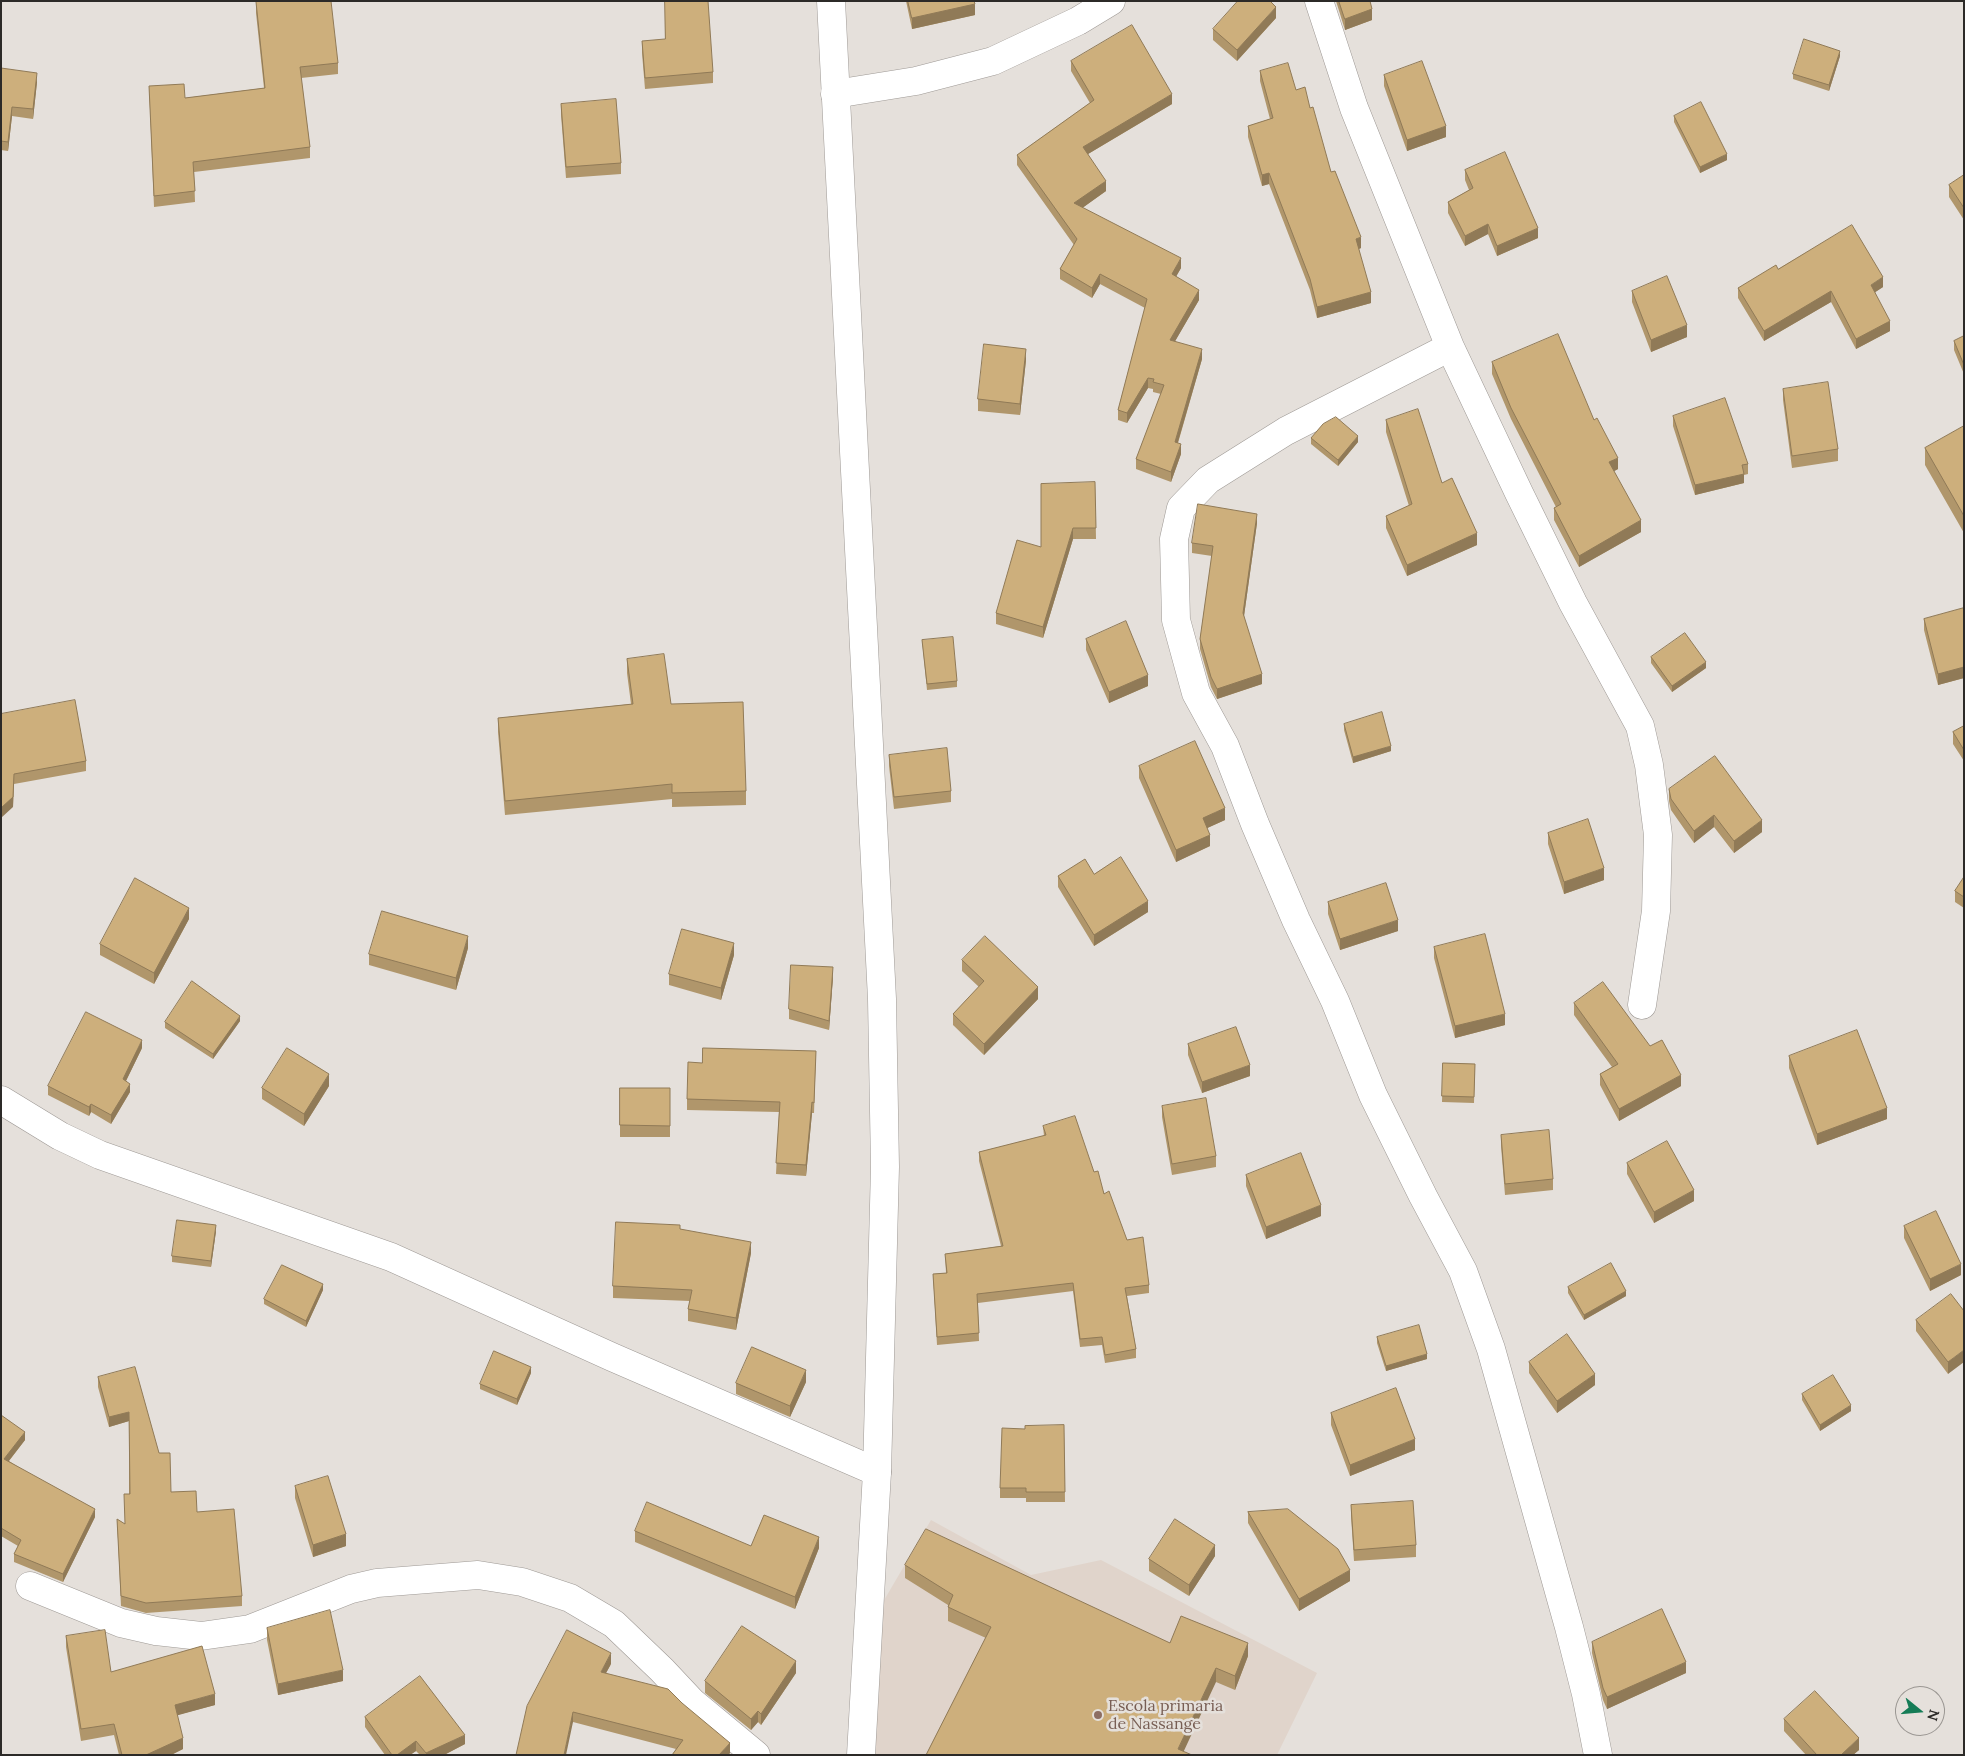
<!DOCTYPE html>
<html>
<head>
<meta charset="utf-8">
<style>
	body { margin:0 }
	#map { position:relative; width:1965px; height:1756px; overflow:hidden; background:#e5e0db; font-family:Lora,serif }
	canvas { display:block }
	.frame { position:absolute; inset:0; border:2px solid #2c2a28; pointer-events:none }
	.north { position:absolute; left:1895px; top:1686px; width:50px; height:50px; box-sizing:border-box; background:#e5e0db; border:1px solid #9b9793; border-radius:50%; rotate:107deg; font-size:14px; font-weight:700; line-height:20px; text-align:center; color:#2c2a28 }
	.north::after { content:''; display:block; margin:auto; width:18px; height:22px; background:#157c56; clip-path:polygon(50% 0,100% 100%,50% 72%,0 100%) }
</style>
</head>
<body>
<div id="map">
<canvas width="1965" height="1756"></canvas>
<div class="frame"></div>
<div class="north">N</div>
</div>
<script>
const ctx = document.querySelector('canvas').getContext('2d');
ctx.lineJoin = 'round';
function fill(path, color) {
  ctx.fillStyle = color;
  ctx.fill(path, 'evenodd');
}
function trace(path, color, width, dash) {
  ctx.strokeStyle = color;
  ctx.lineWidth = width;
  ctx.lineCap = dash ? 'butt' : 'round';
  ctx.setLineDash(dash || []);
  ctx.stroke(path);
}
function write(font, color, halo, rows, align = 'center') {
  ctx.font = font + ' Lora,serif';
  ctx.lineWidth = 5;
  ctx.setLineDash([]);
  ctx.textBaseline = 'middle';
  ctx.strokeStyle = halo;
  ctx.fillStyle = color;
  for (const [text, x, y, turn = 0] of rows) {
    ctx.save();
    ctx.translate(x, y);
    ctx.rotate((+turn || 0) * Math.PI / 180);
    ctx.textAlign = isNaN(turn) ? turn : align;
    if (halo) ctx.strokeText(text, 0, 0);
    ctx.fillText(text, 0, 0);
    ctx.restore();
  }
}
fill(new Path2D(`
	M931 1520 1031 1575 1101 1560 1317 1673 1277 1755H874L883 1602Z`), '#e0d4cb');
const minor = new Path2D(`
	M1319 1 1354 108 1450 347 1519 493 1573 603 1640 726 1649 765 1658 835 1656 911 1642 1005
	M835 94 916 81 993 61 1078 21 1111 1
	M1450 347 1286 431 1208 480 1181 508 1174 539 1176 620 1196 693 1225 746 1255 824 1296 920 1335 1001 1373 1095 1423 1196 1463 1271 1491 1349 1569 1627 1586 1694 1598 1755
	M1 1100 60 1136 100 1155 391 1257 612 1357 877 1472
	M30 1586 121 1623 156 1631 201 1636 250 1629 351 1589 377 1583 478 1575 522 1582 570 1598 614 1624 662 1670 692 1702 756 1755`);
const tertiary = new Path2D(`
	M831 1 882 999 885 1167 877 1472 861 1755`);
trace(minor, '#9e9995', 29);
trace(tertiary, '#9e9995', 29);
trace(minor, '#fff', 28);
trace(tertiary, '#fff', 28);
fill(new Path2D(`
	M906 1H974L975 15 912 29Z
	M1336 1H1370L1372 20 1345 30Z
	M256 2 338 63V74L301 78 310 147V158L194 172 195 202 154 207 149 86 185 98 264 88 256 13Z
	M1276 18 1237 61 1213 40V29Z
	M642 41 713 72V83L645 89 642 53Z
	M1840 56 1829 91 1793 79V74Z
	M1071 61 1172 104 1088 154 1106 191 1082 208 1181 268 1176 276 1199 300 1175 341 1202 359 1178 443 1181 454 1171 482 1136 469V459L1161 394 1153 392V389L1148 388 1127 423 1118 420V410L1145 308 1100 284 1092 298 1060 279V269L1074 245 1017 165V155L1090 103 1071 71Z
	M1 68 37 82 33 119 12 116 8 151 1 150Z
	M1260 71 1296 90 1310 108 1331 172 1361 248 1359 249 1371 303 1317 318 1310 290 1269 184 1262 186 1248 137V126L1270 119 1260 81Z
	M1384 75 1446 137 1407 151 1384 86Z
	M561 104 621 163V174L566 178 561 115Z
	M1674 116 1727 160 1700 173 1674 122Z
	M1465 170 1538 238 1497 256 1488 234 1465 246 1448 213V202L1469 190 1465 180Z
	M1964 175V220L1949 197V185Z
	M1778 269 1883 287 1875 292 1890 331 1856 349 1831 302 1764 341 1738 298V288Z
	M1632 291 1687 337 1651 352 1632 302Z
	M1964 336V374L1954 350V341Z
	M1026 360 1020 415 978 411V399Z
	M1492 362 1594 420 1618 469 1614 471 1641 532 1579 567 1554 520V508L1556 507 1511 419 1492 374Z
	M1783 389 1838 449V461L1792 468 1783 400Z
	M1673 416 1748 464V474L1744 475V483L1695 495 1673 426Z
	M1386 420 1477 545 1407 576 1386 528V516L1409 506 1386 432Z
	M1964 426V533L1925 465V448Z
	M1311 438 1358 442 1338 466 1311 444Z
	M1095 482 1096 539H1073L1043 638 996 624V613L1041 547Z
	M1257 523 1244 616 1262 684 1217 699 1211 687 1200 649V639L1212 556 1192 553V543Z
	M1964 608V678L1938 685 1924 630V619Z
	M1086 639 1148 686 1109 703 1086 650Z
	M922 640 957 681V687L927 690Z
	M1651 657 1706 668 1672 692 1651 663Z
	M627 659 671 704 746 791V805L672 807V799L505 815 498 732V718L631 704 627 673Z
	M1 714 86 761V771L14 784 13 807Z
	M1344 724 1391 751 1353 763 1344 730Z
	M1964 726V761L1953 744V732Z
	M889 755 951 791V802L894 809 889 766Z
	M1139 766 1225 820 1207 828 1210 846 1176 862 1139 778Z
	M1669 789 1762 832 1734 853 1714 827 1694 843 1671 810 1669 801Z
	M1548 833 1604 880 1564 894 1548 844Z
	M1094 874 1148 912 1094 946 1058 887V876Z
	M1964 877V908L1955 902V891Z
	M1328 902 1398 931 1340 950 1328 914Z
	M189 919 154 984 100 955V944Z
	M1434 947 1505 1025 1455 1038 1434 958Z
	M468 948 456 990 369 965V954Z
	M734 955 721 1000 669 985V974Z
	M962 960 1038 999 984 1055 953 1025V1014L979 987 962 971Z
	M833 977 829 1030 789 1019V1009Z
	M1574 1003 1681 1086 1619 1121 1600 1085V1074L1612 1067 1574 1015Z
	M240 1021 213 1059 165 1028V1022Z
	M1188 1044 1250 1076 1202 1093 1188 1055Z
	M142 1048 126 1081 130 1092 111 1124 91 1112 89 1116 48 1095V1086Z
	M816 1051 814 1113H812L806 1176 776 1174 779 1112 687 1110V1099L702 1063Z
	M1789 1056 1887 1119 1817 1145 1789 1068Z
	M1443 1063 1475 1064 1474 1103 1442 1102Z
	M329 1086 304 1126 262 1099V1088Z
	M620 1088H670V1137H620Z
	M1162 1106 1216 1156V1167L1172 1175 1162 1117Z
	M1043 1126 1094 1172 1149 1285V1293L1127 1296 1136 1349V1358L1105 1363 1102 1345 1080 1347 1073 1291 978 1303 979 1341 937 1345 933 1274 946 1273 945 1254 1001 1246 979 1161V1152L1044 1136Z
	M1501 1135 1553 1179V1190L1505 1195 1501 1146Z
	M1627 1163 1694 1201 1654 1223 1627 1174Z
	M1246 1175 1321 1216 1266 1239 1246 1186Z
	M1904 1226 1961 1275 1930 1291 1904 1238Z
	M680 1229 751 1253 736 1330 688 1321V1309L690 1301 613 1298V1286Z
	M216 1231 211 1267 172 1262V1256Z
	M1568 1287 1626 1296 1584 1320 1568 1293Z
	M323 1290 306 1327 264 1304V1299Z
	M1964 1311 1948 1374 1916 1331V1320Z
	M1377 1337 1427 1359 1386 1371 1377 1343Z
	M1529 1362 1595 1385 1557 1413 1529 1373Z
	M531 1373 517 1405 480 1389V1384Z
	M98 1377 159 1453 171 1492 197 1512 242 1596V1606L146 1613 121 1606 117 1519 125 1524 129 1494V1421L109 1427 98 1387Z
	M806 1382 790 1417 736 1394V1383Z
	M1802 1394 1851 1411 1820 1431 1802 1400Z
	M1331 1413 1415 1450 1350 1476 1331 1425Z
	M1 1415 25 1440 9 1461 95 1517 63 1582 14 1562V1554L18 1546 1 1536Z
	M1064 1425 1065 1502H1026V1498H1000V1488L1025 1429Z
	M295 1486 346 1546 313 1557 295 1498Z
	M1351 1505 1416 1545V1557L1354 1561 1351 1516Z
	M1248 1512 1350 1581 1299 1611 1248 1523Z
	M635 1531 751 1546 819 1548 795 1609 635 1542Z
	M1215 1556 1189 1596 1149 1571V1559Z
	M905 1565 1170 1643 1248 1656 1235 1690 1216 1682 926 1755 986 1638 948 1621V1605L905 1578Z
	M267 1628 343 1681 278 1695 267 1640Z
	M66 1636 111 1672 215 1705 177 1715 183 1749 171 1755H119L114 1735 81 1741 66 1647Z
	M1592 1642 1686 1673 1607 1709 1603 1700 1592 1653Z
	M611 1664 606 1673 730 1753 728 1755H672L676 1749 573 1722 516 1755Z
	M796 1673 761 1725 758 1722 751 1730 705 1693V1681Z
	M365 1717 465 1744 444 1755H420L416 1751 410 1755H385L365 1727Z
	M1784 1719 1859 1750 1853 1755H1806L1784 1731Z`), '#b0966b');
fill(new Path2D(`
	M975 4V15L912 29V18Z
	M1276 7V18L1237 61V50Z
	M1372 9V20L1345 30V19Z
	M1840 51V56L1829 91V85Z
	M37 73V82L33 119V109Z
	M1172 94V104L1083 157V147Z
	M12 107V116L8 151V142Z
	M1446 126V137L1407 151V140Z
	M1727 154V160L1700 173V167Z
	M1269 173V184L1262 186V175Z
	M1106 181V191L1074 214V203Z
	M1488 224V234L1465 246V236Z
	M1538 228V238L1497 256V246Z
	M1361 237V248L1356 250V239Z
	M1181 258V268L1172 284V274Z
	M1100 274V284L1092 298V288Z
	M1883 277V287L1871 295V285Z
	M1199 290V300L1170 350V340Z
	M1831 291V302L1764 341V331Z
	M1371 292V303L1317 318V307Z
	M1890 321V331L1856 349V339Z
	M1687 325V337L1651 352V340Z
	M1026 349V360L1020 415V404Z
	M1202 349V359L1175 452V442Z
	M1148 378V388L1127 423V413Z
	M1358 436V442L1338 466V460Z
	M1181 444V454L1171 482V472Z
	M1618 458V469L1609 474V462Z
	M1744 474V483L1695 495V485Z
	M1257 514V523L1243 623V613Z
	M1641 520V532L1579 567V556Z
	M1073 528V539L1043 638V627Z
	M1477 533V545L1407 576V565Z
	M1706 662V668L1672 692V686Z
	M1964 667V678L1938 685V674Z
	M1262 674V684L1217 699V689Z
	M1148 675V686L1109 703V692Z
	M1391 746V751L1353 763V757Z
	M14 774 13 807 1 818V808Z
	M1225 808V820L1203 830V818Z
	M1714 815V827L1694 843V831Z
	M1762 820V832L1734 853V841Z
	M1210 835V846L1176 862V850Z
	M1604 868V880L1564 894V882Z
	M1148 901V912L1094 946V935Z
	M189 908V919L154 984V973Z
	M1398 920V931L1340 950V939Z
	M468 936V948L456 990V978Z
	M734 943V955L721 1000V988Z
	M833 967V977L829 1030V1021Z
	M1038 987V999L984 1055V1044Z
	M1505 1014V1025L1455 1038V1026Z
	M240 1016V1021L213 1059V1054Z
	M142 1040V1048L123 1087V1079Z
	M1250 1065V1076L1202 1093V1082Z
	M329 1074V1086L304 1126V1114Z
	M1681 1075V1086L1619 1121V1109Z
	M130 1084V1092L111 1124V1115Z
	M812 1102V1113L806 1176V1165Z
	M91 1104V1112L89 1116V1107Z
	M1887 1108V1119L1817 1145V1134Z
	M1694 1190V1201L1654 1223V1212Z
	M1321 1205V1216L1266 1239V1227Z
	M216 1225V1231L211 1267V1261Z
	M751 1242V1253L736 1330V1318Z
	M1961 1264V1275L1930 1291V1279Z
	M323 1284V1290L306 1327V1321Z
	M1626 1291V1296L1584 1320V1315Z
	M1964 1350V1362L1948 1374V1362Z
	M1427 1354V1359L1386 1371V1366Z
	M531 1367V1373L517 1405V1399Z
	M806 1370V1382L790 1417V1406Z
	M1595 1374V1385L1557 1413V1401Z
	M1851 1405V1411L1820 1431V1425Z
	M129 1412V1421L109 1427V1417Z
	M25 1432V1440L4 1467V1459Z
	M1415 1439V1450L1350 1476V1465Z
	M95 1509V1517L63 1582V1574Z
	M346 1534V1546L313 1557V1545Z
	M819 1537V1548L795 1609V1597Z
	M1215 1545V1556L1189 1596V1585Z
	M1350 1570V1581L1299 1611V1599Z
	M1248 1643V1656L1235 1690V1676Z
	M611 1653V1664L601 1682V1672Z
	M796 1661V1673L761 1725V1714Z
	M1686 1662V1673L1607 1709V1697Z
	M1216 1668V1682L1182 1755 1178 1749Z
	M343 1670V1681L278 1695V1684Z
	M215 1694V1705L175 1716V1705Z
	M758 1711V1722L751 1730V1719Z
	M573 1712V1722L566 1755H564Z
	M465 1735V1744L444 1755H426V1753Z
	M183 1738V1749L171 1755H146Z
	M1859 1738V1750L1853 1755H1841Z
	M416 1741V1751L410 1755H397Z
	M730 1743V1753L728 1755H719Z`), '#907a57');
const building = new Path2D(`
	M265 1H331L338 63 300 67 310 147 193 162 195 191 154 196 149 86 184 84 185 98 265 88 256 2Z
	M665 1H708L713 72 645 78 642 41 665 39Z
	M908 1H974L975 4 912 18Z
	M1238 1H1270L1276 7 1237 50 1213 29Z
	M1339 1H1370L1372 9 1345 19Z
	M1132 25 1172 94 1083 147 1106 181 1074 203 1181 258 1172 274 1199 290 1170 340 1202 349 1175 442 1181 444 1171 472 1136 459 1164 385 1153 382 1154 379 1148 378 1127 413 1118 410 1147 299 1100 274 1092 288 1060 269 1077 239 1017 155 1094 100 1071 61Z
	M1804 39 1840 51 1829 85 1793 74Z
	M1422 61 1446 126 1407 140 1384 75Z
	M1288 63 1296 90 1305 87 1310 108 1313 107 1331 172 1335 171 1361 237 1356 239 1371 292 1317 307 1310 279 1269 173 1262 175 1248 126 1273 118 1260 71Z
	M1 68 37 73 33 109 12 107 8 142 1 141Z
	M616 99 621 163 566 167 561 104Z
	M1701 102 1727 154 1700 167 1674 116Z
	M1505 152 1538 228 1497 246 1488 224 1465 236 1448 202 1473 188 1465 170Z
	M1964 175V208L1949 185Z
	M1852 225 1883 277 1871 285 1890 321 1856 339 1831 291 1764 331 1738 288 1776 265 1778 269Z
	M1667 276 1687 325 1651 340 1632 291Z
	M1558 334 1594 420 1597 418 1618 458 1609 462 1641 520 1579 556 1554 508 1561 504 1511 408 1492 362Z
	M1964 336V365L1954 341Z
	M984 344 1026 349 1020 404 978 399Z
	M1828 382 1838 449 1792 456 1783 389Z
	M1725 398 1748 464 1742 465 1744 474 1695 485 1673 416Z
	M1418 409 1442 483 1452 478 1477 533 1407 565 1386 516 1412 504 1386 420Z
	M1336 417 1358 436 1338 460 1311 438 1323 424Z
	M1964 426V516L1925 448Z
	M1095 482 1096 528H1073L1043 627 996 613 1017 540 1041 547V484Z
	M1198 504 1257 514 1243 613 1262 674 1217 689 1211 677 1200 639 1213 546 1192 543Z
	M1964 608V667L1938 674 1924 619Z
	M1126 621 1148 675 1109 692 1086 639Z
	M1685 633 1706 662 1672 686 1651 657Z
	M953 637 957 681 927 684 922 640Z
	M664 654 671 704 743 702 746 791 672 793V784L505 801 498 718 633 704 627 659Z
	M75 700 86 761 14 774 13 797 1 808V714Z
	M1382 712 1391 746 1353 757 1344 724Z
	M1964 726V750L1953 732Z
	M1195 741 1225 808 1203 818 1210 835 1176 850 1139 766Z
	M947 748 951 791 894 797 889 755Z
	M1715 756 1762 820 1734 841 1714 815 1694 831 1671 799 1669 789Z
	M1588 819 1604 868 1564 882 1548 833Z
	M1121 857 1148 901 1094 935 1058 876 1085 859 1094 874Z
	M1964 877V897L1955 891Z
	M135 878 189 908 154 973 100 944Z
	M1386 883 1398 920 1340 939 1328 902Z
	M382 911 468 936 456 978 369 954Z
	M682 929 734 943 721 988 669 974Z
	M1485 934 1505 1014 1455 1026 1434 947Z
	M985 936 1038 987 984 1044 953 1014 984 981 962 960Z
	M791 965 833 967 829 1021 789 1009Z
	M192 981 240 1016 213 1054 165 1022Z
	M1603 982 1650 1046 1662 1040 1681 1075 1619 1109 1600 1074 1618 1064 1574 1003Z
	M86 1012 142 1040 123 1079 130 1084 111 1115 91 1104 89 1107 48 1086Z
	M1236 1027 1250 1065 1202 1082 1188 1044Z
	M1857 1030 1887 1108 1817 1134 1789 1056Z
	M287 1048 329 1074 304 1114 262 1088Z
	M703 1048 816 1051 814 1103 812 1102 806 1165 776 1163 780 1102 687 1099 688 1062 702 1063Z
	M1443 1063 1475 1064 1474 1097 1442 1096Z
	M620 1088H670V1126L620 1125Z
	M1206 1098 1216 1156 1172 1164 1162 1106Z
	M1075 1116 1094 1172 1098 1171 1104 1194 1109 1191 1127 1240 1143 1237 1149 1285 1125 1288 1136 1349 1105 1355 1102 1337 1080 1339 1073 1283 977 1294 979 1333 937 1337 933 1274 947 1273 945 1254 1003 1246 979 1152 1046 1135 1043 1126Z
	M1549 1130 1553 1179 1505 1184 1501 1135Z
	M1667 1141 1694 1190 1654 1212 1627 1163Z
	M1301 1153 1321 1205 1266 1227 1246 1175Z
	M1936 1211 1961 1264 1930 1279 1904 1226Z
	M177 1220 216 1225 211 1261 172 1256Z
	M616 1222 680 1225V1229L751 1242 736 1318 688 1309 692 1290 613 1286Z
	M1611 1263 1626 1291 1584 1315 1568 1287Z
	M282 1265 323 1284 306 1321 264 1299Z
	M1951 1294 1964 1311V1350L1948 1362 1916 1320Z
	M1419 1325 1427 1354 1386 1366 1377 1337Z
	M1567 1334 1595 1374 1557 1401 1529 1362Z
	M752 1347 806 1370 790 1406 736 1383Z
	M494 1351 531 1367 517 1399 480 1384Z
	M135 1367 159 1453H170L171 1492 196 1491 197 1512 234 1509 242 1596 146 1603 121 1596 117 1519 125 1524 124 1494H130L129 1412 109 1417 98 1377Z
	M1833 1375 1851 1405 1820 1425 1802 1394Z
	M1396 1388 1415 1439 1350 1465 1331 1413Z
	M1 1415 25 1432 4 1459 95 1509 63 1574 14 1554 21 1540 1 1528Z
	M1064 1425 1065 1492H1026V1488H1000L1002 1428 1025 1429V1426Z
	M328 1476 346 1534 313 1545 295 1486Z
	M1413 1501 1416 1545 1354 1550 1351 1505Z
	M647 1502 751 1546 764 1515 819 1537 795 1597 635 1531Z
	M1288 1509 1338 1549 1350 1570 1299 1599 1248 1512Z
	M1175 1519 1215 1545 1189 1585 1149 1559Z
	M926 1529 1170 1643 1181 1616 1248 1643 1235 1676 1216 1668 1178 1749 1192 1755H926L991 1627 948 1607 953 1595 905 1565Z
	M1662 1609 1686 1662 1607 1697 1603 1688 1592 1642Z
	M330 1610 343 1670 278 1684 267 1628Z
	M742 1626 796 1661 761 1714 758 1711 751 1719 705 1681Z
	M105 1630 111 1672 202 1646 215 1694 175 1705 183 1738 146 1755H122L114 1724 81 1729 66 1636Z
	M567 1630 611 1653 601 1672 668 1689 682 1703 730 1743 719 1755H672L683 1740 573 1712 564 1755H516L527 1706Z
	M420 1676 465 1735 426 1753 416 1741 397 1755H392L365 1717Z
	M1815 1691 1859 1738 1841 1755H1817L1784 1719Z`);
fill(building, '#cdaf7c');
trace(building, '#907a57', 1);
for (const [x, y, r, color] of [
	[1098,1715,5,"#8d6e63"]
]) {
  const dot = new Path2D();
  dot.arc(x, y, r, 0, 2 * Math.PI);
  ctx.fillStyle = color;
  ctx.fill(dot);
  trace(dot, '#e5e0db', 2);
}
write('16px', '#785e54', '#e5e0db', [
	["Escola primaria",1108,1706],
	["de Nassange",1108,1724]
], 'left');
</script>
</body>
</html>
